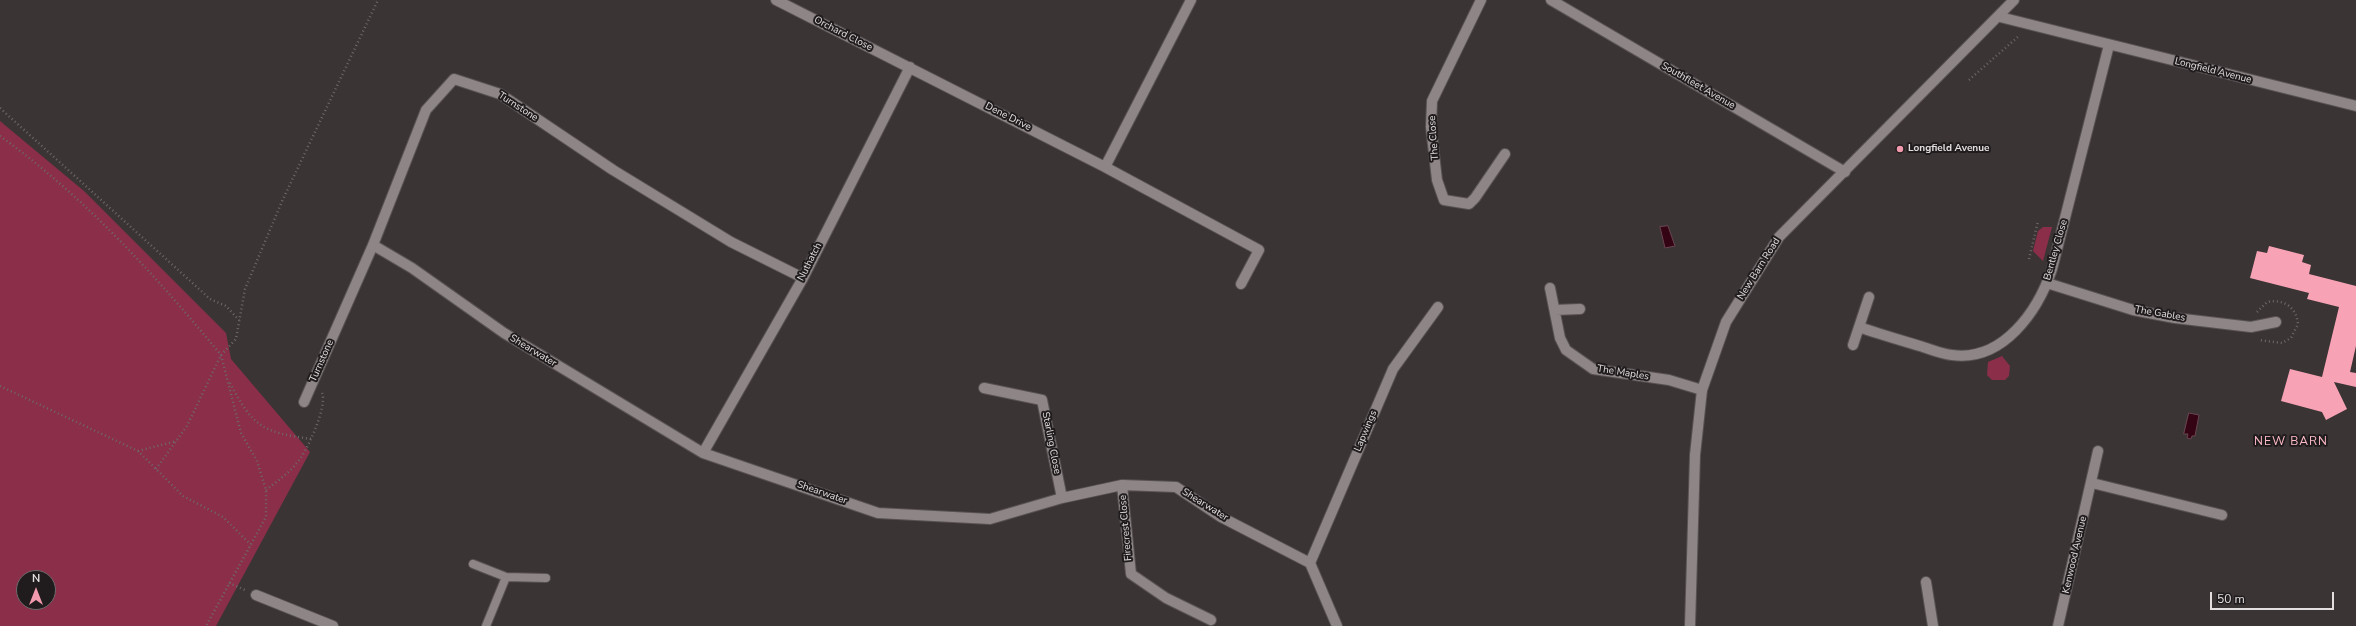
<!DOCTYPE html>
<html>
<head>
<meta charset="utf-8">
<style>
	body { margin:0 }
	#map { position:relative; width:2356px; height:626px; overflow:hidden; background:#3b3435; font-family:"Nunito Sans",sans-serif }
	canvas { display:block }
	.north { position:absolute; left:16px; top:570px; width:40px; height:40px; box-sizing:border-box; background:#201c1d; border:1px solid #6e6a6b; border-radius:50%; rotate:0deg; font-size:11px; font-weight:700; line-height:16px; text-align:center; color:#e3dedf }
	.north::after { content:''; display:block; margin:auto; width:14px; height:18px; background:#f29aad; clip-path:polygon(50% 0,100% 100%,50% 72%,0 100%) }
	.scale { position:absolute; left:2210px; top:592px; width:124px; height:18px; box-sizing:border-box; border:2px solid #e3dedf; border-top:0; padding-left:5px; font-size:12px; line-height:14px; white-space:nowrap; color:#e3dedf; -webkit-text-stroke:3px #201c1d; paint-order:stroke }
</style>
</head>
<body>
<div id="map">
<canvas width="2356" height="626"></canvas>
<div class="north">N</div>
<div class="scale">50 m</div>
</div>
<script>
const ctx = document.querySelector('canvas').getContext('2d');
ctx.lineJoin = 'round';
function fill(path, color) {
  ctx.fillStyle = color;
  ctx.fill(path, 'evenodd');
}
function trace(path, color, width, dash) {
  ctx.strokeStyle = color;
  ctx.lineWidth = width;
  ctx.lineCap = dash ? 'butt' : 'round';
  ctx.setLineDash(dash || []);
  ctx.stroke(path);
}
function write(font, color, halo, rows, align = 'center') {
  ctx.font = font + ' "Nunito Sans",sans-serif';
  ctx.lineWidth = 4;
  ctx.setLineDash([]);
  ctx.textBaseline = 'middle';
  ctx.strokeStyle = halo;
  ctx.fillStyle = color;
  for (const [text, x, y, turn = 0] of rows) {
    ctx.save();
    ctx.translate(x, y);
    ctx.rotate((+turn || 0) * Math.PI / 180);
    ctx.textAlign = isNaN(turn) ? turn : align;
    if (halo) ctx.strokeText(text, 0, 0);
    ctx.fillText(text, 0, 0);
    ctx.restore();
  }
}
fill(new Path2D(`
	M0 121 84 191 226 333 231 359 310 452 216 626H0ZM24 578H48V602H24Z
	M2043 227H2052L2043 261 2033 251 2038 231Z
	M2002 356 2010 366 2009 376 2005 380H1992L1987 375 1988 362Z`), '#8a2e4a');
const water = new Path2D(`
	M1668 226 1675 246 1665 248 1660 227Z
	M2189 413 2199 415 2195 436H2192L2191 439 2187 438 2188 434H2184Z`);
fill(water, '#340314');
trace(water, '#684551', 1);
fill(new Path2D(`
	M2269 246 2304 255 2302 262 2311 265 2309 274 2356 286V346L2350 372 2356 373V387L2334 382 2347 409 2326 420 2322 412 2281 401 2290 369 2322 377 2339 307 2307 299 2309 293 2250 278 2257 251 2267 253Z`), '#f8a3b5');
const lane = new Path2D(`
	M473 564 506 577 486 626
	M506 577 546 578`);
const street = new Path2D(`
	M776 0 1105 167 1259 250 1241 284
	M1481 0 1432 101 1431 127 1437 180 1444 200 1469 204 1475 198 1505 154
	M1551 0 1845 172
	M2000 17 2356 106
	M1105 167 1191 0
	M373 245 412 268 504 333 703 453 878 513 990 519 1062 498 1122 485 1176 487 1221 517 1310 563
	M2047 283 2133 310 2175 318 2251 327 2276 322
	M1550 288 1560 338 1566 350 1593 369 1669 380 1702 390
	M1555 310 1580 309
	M1859 327C1879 334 1900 340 1920 346 1930 349 1941 354 1952 355 2003 362 2038 311 2052 269L2109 45
	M1853 345 1869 297
	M984 388 1042 400 1062 498
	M304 402 373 245 426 110 454 79 500 94 613 170 731 242 803 278
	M703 453 803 278 910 67
	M2092 483 2222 515
	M1122 485 1131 574 1166 598 1211 620
	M1310 563 1393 369 1438 307
	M1310 563 1337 626
	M1926 582 1933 626
	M256 595 333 626
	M2058 626 2098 451`);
const secondary = new Path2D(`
	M1690 626 1695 455 1702 390 1726 322 1779 237 2014 0`);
trace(lane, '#585253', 10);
trace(street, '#585253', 12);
trace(secondary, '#585253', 12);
trace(new Path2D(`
	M1969 80 2020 35
	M0 108 210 299 226 306 239 320
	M0 136C85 197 155 275 221 355L236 339 245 289 283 199 378 0
	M2029 259 2038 221
	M2257 312 2267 302C2283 299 2296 306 2298 324L2291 338 2282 343 2258 340
	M230 383C253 427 262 432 311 439
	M0 386 138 451 183 496 223 517 251 545
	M138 451 177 441
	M156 469 187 426 221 355 241 433 257 461 266 490V517L206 626
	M266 490C276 482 288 474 296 464 306 454 328 406 322 393
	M229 583 245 590`), '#6e6869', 2.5, [1, 3]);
trace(lane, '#8d8586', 8);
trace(street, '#8d8586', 10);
trace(secondary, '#8d8586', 10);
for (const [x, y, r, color] of [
	[1900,149,4,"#f29aad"]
]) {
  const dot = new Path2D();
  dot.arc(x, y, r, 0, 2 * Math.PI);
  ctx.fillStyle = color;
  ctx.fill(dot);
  trace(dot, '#201c1d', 1.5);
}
write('10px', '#e3dedf', '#201c1d', [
	["Orchard Close",843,34,27],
	["Longfield Avenue",2213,71,14],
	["Southfleet Avenue",1698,86,30],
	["Turnstone",518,107,33],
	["Dene Drive",1008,117,27],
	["The Close",1434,138,-94],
	["Bentley Close",2056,250,-74],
	["Nuthatch",810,262,-63],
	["New Barn Road",1759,269,-58],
	["The Gables",2160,314,10],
	["Shearwater",533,351,31],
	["Turnstone",322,361,-66],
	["The Maples",1623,373,9],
	["Lapwings",1366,431,-67],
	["Starling Close",1051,443,79],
	["Shearwater",822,493,19],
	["Shearwater",1205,505,32],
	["Firecrest Close",1126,528,-95],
	["Kenwood Avenue",2075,555,-77]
]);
write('bold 10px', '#e3dedf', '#201c1d', [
	["Longfield Avenue",1908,149]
], 'left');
ctx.letterSpacing = '1px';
write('12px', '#febbc8', '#201c1d', [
	["NEW BARN",2291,442]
]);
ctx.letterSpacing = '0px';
</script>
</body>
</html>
